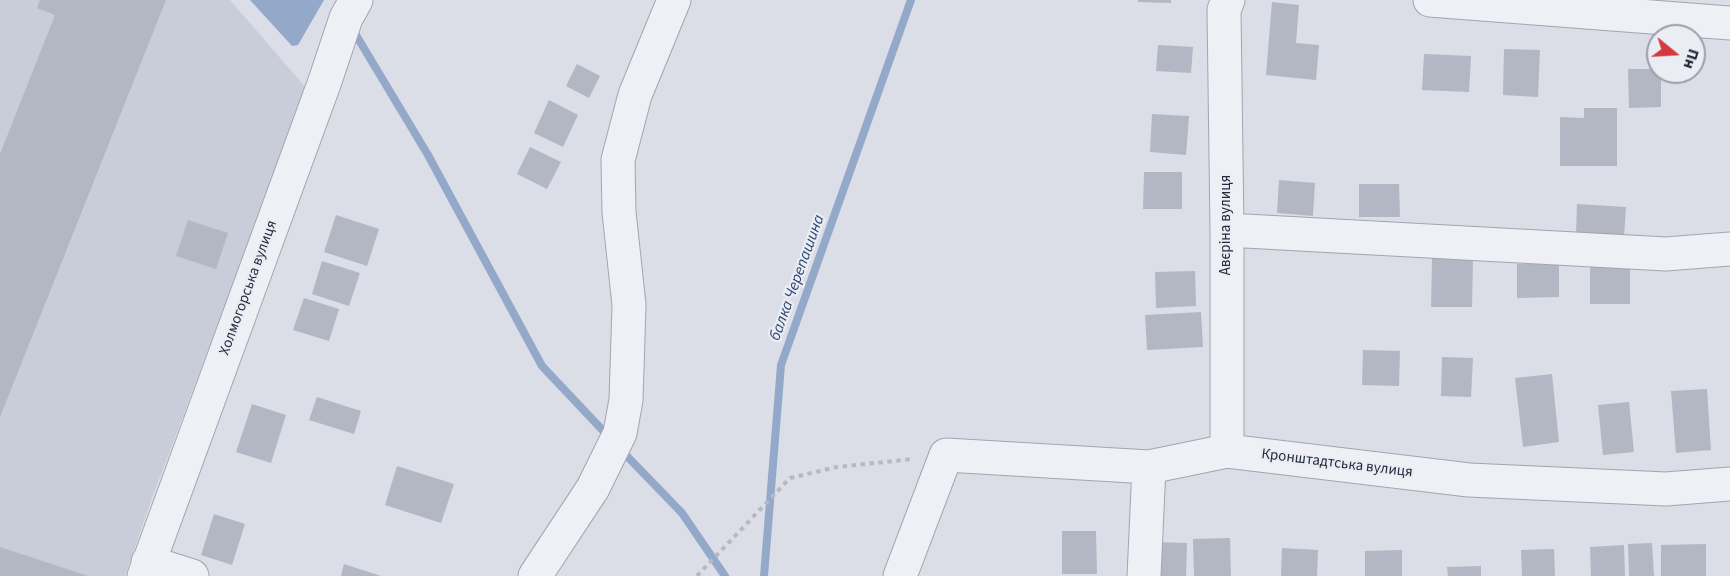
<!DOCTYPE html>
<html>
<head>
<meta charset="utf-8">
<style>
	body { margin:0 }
	#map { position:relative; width:1730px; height:576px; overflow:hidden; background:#dbdee6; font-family:"Source Sans 3",sans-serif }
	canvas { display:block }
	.north { position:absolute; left:1646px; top:24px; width:60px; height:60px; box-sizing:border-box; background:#eaedf4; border:2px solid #9b9fab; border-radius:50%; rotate:108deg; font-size:16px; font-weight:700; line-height:24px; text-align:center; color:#252b3d }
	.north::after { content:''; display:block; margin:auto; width:21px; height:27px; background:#d4383e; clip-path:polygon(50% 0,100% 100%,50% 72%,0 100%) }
</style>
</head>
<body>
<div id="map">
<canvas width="1730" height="576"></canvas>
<div class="north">Пн</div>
</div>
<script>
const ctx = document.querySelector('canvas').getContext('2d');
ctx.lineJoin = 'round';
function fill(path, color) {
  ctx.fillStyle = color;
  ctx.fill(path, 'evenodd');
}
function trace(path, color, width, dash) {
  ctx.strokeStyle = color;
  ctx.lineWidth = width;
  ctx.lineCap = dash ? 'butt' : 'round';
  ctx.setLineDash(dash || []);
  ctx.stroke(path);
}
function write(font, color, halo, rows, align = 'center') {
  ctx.font = font + ' "Source Sans 3",sans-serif';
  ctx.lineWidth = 4.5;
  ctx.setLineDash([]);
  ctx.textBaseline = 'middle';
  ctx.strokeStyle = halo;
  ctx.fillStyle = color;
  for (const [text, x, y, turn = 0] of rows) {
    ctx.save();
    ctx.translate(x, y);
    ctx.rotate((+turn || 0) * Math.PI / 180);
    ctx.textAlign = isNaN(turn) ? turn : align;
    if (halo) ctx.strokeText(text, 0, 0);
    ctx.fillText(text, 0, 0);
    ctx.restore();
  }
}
fill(new Path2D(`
	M0 0H230L307 89 152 498 125 576H0Z`), '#c9cdd9');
fill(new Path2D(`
	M250 0H324L298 45 292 46Z`), '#94a8c9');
trace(new Path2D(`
	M353 30 428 155 542 366 609 437
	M621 450 682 513 725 576
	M764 576 781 365 911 0`), '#94a8c9', 8);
fill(new Path2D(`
	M40 0H166L0 417V154L55 15 37 8Z
	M1138 0H1171V3L1138 2Z
	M1272 2 1299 5 1296 43 1319 45 1316 80 1266 75Z
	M1158 45 1193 47 1191 73 1156 71Z
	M1504 49 1540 50 1538 97 1503 95Z
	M1424 54 1471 56 1469 92 1422 90Z
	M577 64 600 76 589 98 566 86Z
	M1628 69H1658V72H1661V107L1629 108Z
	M549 100 578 115 563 147 534 133Z
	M1584 108H1617V166H1560V117L1584 118Z
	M1152 114 1189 116 1186 155 1150 152Z
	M530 147 561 162 547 189 517 174Z
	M1144 172H1182V209H1143Z
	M1279 180 1315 183 1313 216 1277 213Z
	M1359 184H1399L1400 217H1359Z
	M1577 204 1626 207 1624 237 1576 234Z
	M336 215 379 229 367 266 324 252Z
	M188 220 228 233 216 269 176 256Z
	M1432 258 1473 259 1472 307H1431Z
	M322 261 360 273 349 306 312 294Z
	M1559 263V297L1517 298V264Z
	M1590 264H1630V304H1590Z
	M1195 271 1196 306 1156 308 1155 272Z
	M304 298 339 309 329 341 293 330Z
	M1201 312 1203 347 1147 350 1145 315Z
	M1363 350 1400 351 1399 386 1362 385Z
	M1442 357 1473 358 1471 397 1441 396Z
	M1552 374 1559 442 1523 447 1515 378Z
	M1707 389 1711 450 1676 453 1671 391Z
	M317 397 361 411 354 434 309 420Z
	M1629 402 1634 452 1603 455 1598 405Z
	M252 404 286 415 271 463 236 452Z
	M397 466 454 484 441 523 385 505Z
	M214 514 245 524 232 565 201 555Z
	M1062 531H1096L1097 574H1062Z
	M1230 538 1231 576H1194L1193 539Z
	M1154 542 1187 543 1186 576H1154Z
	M1652 543 1654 576H1629L1628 544Z
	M1706 544V576H1661V545Z
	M1624 545 1625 576H1591L1590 547Z
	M0 547 88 576H0Z
	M1282 548 1318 550 1317 576H1281Z
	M1554 549 1555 576H1522L1521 550Z
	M1402 550V576H1365V551Z
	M344 564 381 576H341Z
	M1481 566V576H1448L1447 567Z`), '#b2b7c3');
const minor = new Path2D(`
	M1430 0 1730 23
	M1227 230 1666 254 1730 249
	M1227 451V230L1224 10 1228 0
	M148 562 192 576
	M144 576 325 81 346 18 356 0
	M535 576 593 488 620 433 626 400 629 305 619 212 618 160 635 95 674 0
	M900 576 946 455 1149 467 1227 451 1469 480 1666 489 1730 484
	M1144 576 1149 467`);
trace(minor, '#a1a5b0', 35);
trace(new Path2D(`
	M697 576 790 478 837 467 913 459`), '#b6b9c1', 4, [4.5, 4.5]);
trace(minor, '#eef0f5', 33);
write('15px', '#252b3d', '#eaedf4', [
	["Авєріна вулиця",1227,225,-90],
	["Холмогорська вулиця",249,288,-70],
	["Кронштадтська вулиця",1337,464,7]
]);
write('italic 16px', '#2d4572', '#eaedf4', [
	["балка Черепашина",798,278,-70]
]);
</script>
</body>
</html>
